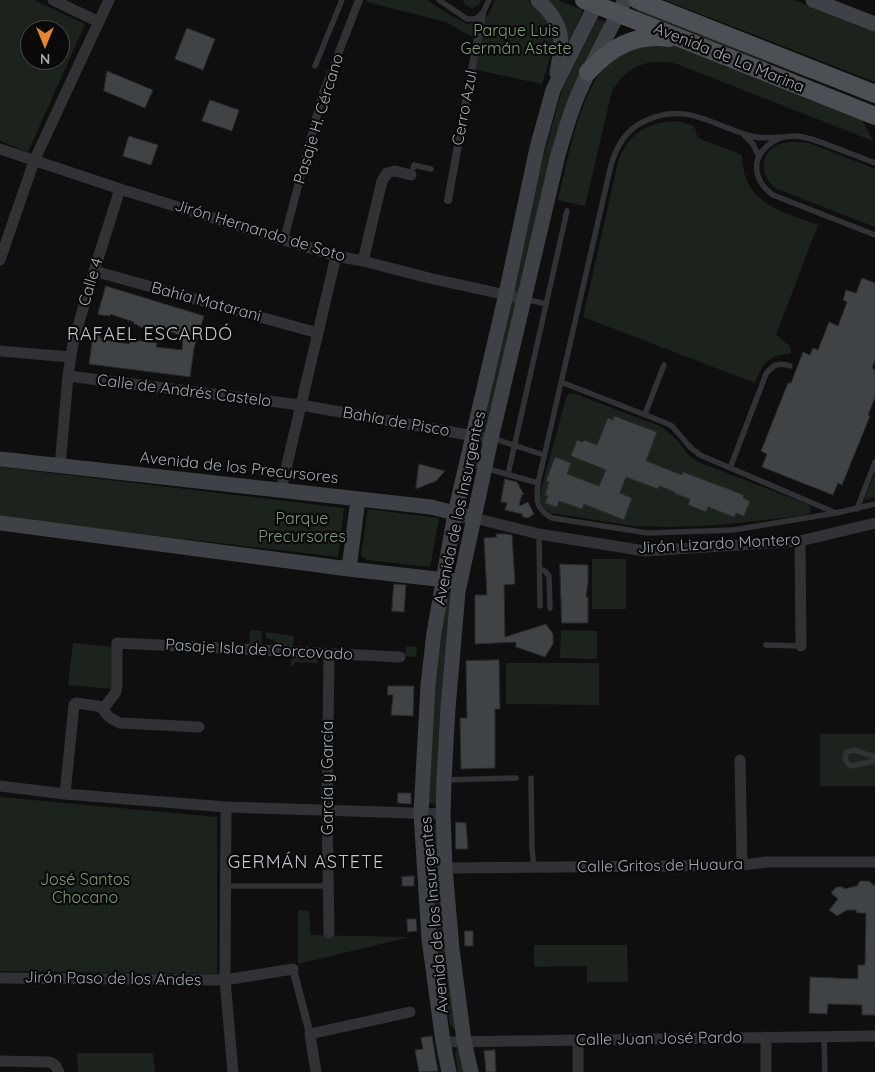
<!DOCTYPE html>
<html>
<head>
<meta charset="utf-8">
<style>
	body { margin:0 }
	#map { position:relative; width:875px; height:1072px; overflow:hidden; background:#0f0f10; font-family:Quicksand,sans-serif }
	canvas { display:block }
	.north { position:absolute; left:20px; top:20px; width:50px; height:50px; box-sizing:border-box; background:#0a0a0b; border:1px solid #464a4d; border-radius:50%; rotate:180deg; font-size:14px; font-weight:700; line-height:20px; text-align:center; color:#a1a9b1 }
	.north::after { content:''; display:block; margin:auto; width:18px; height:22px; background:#e78631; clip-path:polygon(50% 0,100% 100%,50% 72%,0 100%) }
</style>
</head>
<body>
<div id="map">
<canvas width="875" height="1072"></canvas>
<div class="north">N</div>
</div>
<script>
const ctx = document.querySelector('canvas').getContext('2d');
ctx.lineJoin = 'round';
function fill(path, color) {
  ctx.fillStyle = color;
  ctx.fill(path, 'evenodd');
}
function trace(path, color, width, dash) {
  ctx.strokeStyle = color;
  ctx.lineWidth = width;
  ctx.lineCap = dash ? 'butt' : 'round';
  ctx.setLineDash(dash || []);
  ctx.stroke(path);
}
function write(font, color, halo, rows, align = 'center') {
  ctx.font = font + ' Quicksand,sans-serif';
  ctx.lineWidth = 4.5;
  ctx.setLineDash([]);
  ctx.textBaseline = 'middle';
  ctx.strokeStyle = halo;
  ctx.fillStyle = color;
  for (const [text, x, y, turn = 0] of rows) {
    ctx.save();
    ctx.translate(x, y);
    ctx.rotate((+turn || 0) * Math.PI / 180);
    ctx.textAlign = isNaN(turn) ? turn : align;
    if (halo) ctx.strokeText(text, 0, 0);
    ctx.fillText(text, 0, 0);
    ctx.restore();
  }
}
fill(new Path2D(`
	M0 0H34L85 24 28 152 0 141ZM30 30H60V60H30Z
	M366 0H427L452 16 467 24 481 21 488 15 495 0H528L551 16 556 36 542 84 477 70 478 40 446 22 367 2Z
	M463 0H481L479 5 472 8 464 4Z
	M548 0H558L583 10 567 48C564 28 563 14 548 0Z
	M665 0H794L875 32V82Z
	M639 6 812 74 810 79 770 63 750 61 635 16Z
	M597 19 607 23 571 96 488 433 482 432 534 191 562 90Z
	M654 44 675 45 861 117 873 141 677 64C648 57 623 67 611 95L585 206 558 200C568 161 580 83 614 59 626 50 640 47 654 44Z
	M673 121 681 122 694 126 698 138 742 155C743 204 781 211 818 225L776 335 790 346 791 354C768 354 763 363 755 383L583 317 618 162C627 136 645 123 673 121Z
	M793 142 809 143 875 169V227L777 189C761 178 758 155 777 145 782 143 788 142 793 142Z
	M573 393 662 427 677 440 690 457 698 462 807 504 811 508 810 513 805 515 739 523 702 526 668 527 634 526 551 513 543 507 539 497 566 398 569 394Z
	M0 467 344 508 338 557 0 517Z
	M875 473V497L864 500Z
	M368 509 439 518 430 567 367 560 361 555Z
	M592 559H626V609H592Z
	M448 592 454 593 437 804 428 803 434 687Z
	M250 630 262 631 261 644H249Z
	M561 630 597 631V659L560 658Z
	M266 632 294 636 293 647H284L275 641 266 638Z
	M73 643 113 647 112 689 68 685Z
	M406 646 417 647 416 657 405 656Z
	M296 657H311L318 659V663L295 662 294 666H291V658Z
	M506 663H599V705L506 704Z
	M820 734H875V786H820Z
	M0 797 217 817V974L0 971Z
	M437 823 456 1030 450 1026 440 962 431 891 426 825Z
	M298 910 309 911 311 935 410 937 298 964Z
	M534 945H627L628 982H587V966L534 967Z
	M457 1048 461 1053 466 1072H458L455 1054Z
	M77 1053H153L155 1072H78Z`), '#1c231c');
const building = new Path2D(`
	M187 28 215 39 203 70 175 59Z
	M107 71 153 90 145 108 104 91Z
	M210 100 239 110 232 131 202 121Z
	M129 136 158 145 151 165 123 156Z
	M862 278 875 283V360L872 368 875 370V397L868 415 870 416 842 485 838 483 833 495 762 467 767 454 761 451 788 383H791L803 352 810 355 813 348 818 350 829 322 838 326 847 302 843 300 846 290 856 293Z
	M106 286 204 316 194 348 190 377 89 364 93 335 100 336V338H105L104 340 129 344 130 341 134 342V340L157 343 156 347 182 350 183 336 161 329 159 333 138 326V325L134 324V322L110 314V316L105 315V316L98 314Z
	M614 416 657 432 646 461 682 475 683 472 744 495 743 498 750 501 744 516 736 513 734 517 708 507 706 512 688 505 690 499 674 493 675 492 659 486 658 489 626 477 620 493 632 498 624 520 584 504 582 509 559 501 557 507 545 503 548 496 545 495 549 482 546 481 555 457 571 463 567 474 599 486 606 470 571 456 577 440 583 442 584 440 597 445 608 418 613 420Z
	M419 464 445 471 436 481 416 489Z
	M505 479 517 482 524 495 522 494 519 506 528 502 534 514 528 518 523 517 522 514 505 510 507 503 501 502Z
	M496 534H506L512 535 515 584 504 585 505 637 546 624 553 634V644L545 657 516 647V642L475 644V595H487L484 538 497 537Z
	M560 564 588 565V582L586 597H588V623H562Z
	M394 584 406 585 404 612 392 611Z
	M499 660 500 709H495V768L461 769 460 718H467L466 661Z
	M388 686H414L413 716 391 715 393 695H388Z
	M398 793H411V804L398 803Z
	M456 822 466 823 468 849H456Z
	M414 876V886H402V877Z
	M860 881H869L875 886V1015H862V1005L828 1004 827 1014 809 1013 810 977 858 979V965H865L866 913H857L856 910H847L837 916 829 910 838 899 831 893 836 887H843L844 889 857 886Z
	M407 919H416L417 931 408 932Z
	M465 931H473V946H465Z
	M432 1036 438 1071 419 1072 415 1050 423 1049 421 1038Z
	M495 1050 496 1072H486L484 1051Z`);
fill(building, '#404346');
trace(building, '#292a2c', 1);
trace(new Path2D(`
	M439 0 467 19H475L482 15 489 0
	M315 66 342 0
	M744 135 753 144 759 157
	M782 137C772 138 762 139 751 136 713 126 686 101 645 121 625 130 617 146 611 165L538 483C536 501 536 509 552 518L648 533 733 530 836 513 875 504
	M875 163C862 158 849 153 836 148 813 139 788 127 767 146 762 151 758 156 757 162 755 176 762 187 773 195L875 235
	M411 175 414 165 431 169
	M525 299 546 304
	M561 382 661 421 672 426 691 448 700 455 836 513
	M645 414 664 365
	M492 438 544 455
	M467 463 538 483
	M730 468 766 374C773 365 778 362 790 366
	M508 474 567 211
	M857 509 875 462
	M539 534 540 606
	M540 569 545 571 549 576 550 608
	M766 645 801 646
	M875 757 854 750 847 752 845 758 847 763 851 766 875 761
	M531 778 532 849 534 868
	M445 780 516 778
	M225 886H328
	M824 1037 825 1072`), '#303235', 5.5);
trace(new Path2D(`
	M448 200 482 15
	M284 239 322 96 359 0
	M293 969 310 1034`), '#303235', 8);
trace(new Path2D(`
	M53 0 99 22
	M0 149 120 189 336 256 363 261 429 278 525 299
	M0 260 34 161 109 0
	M363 261 382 181 387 173 395 171 411 175
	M94 271 318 333
	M0 351 70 357
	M68 376 301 405 491 439
	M60 466 68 376 73 343 94 271 120 189
	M281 490 336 256
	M474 518 539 534 645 551 800 541 875 523
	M800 541 801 646
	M103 709 116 692 117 685V643C211 647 306 653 400 657
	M103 709C107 717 112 719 120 723L199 727
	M740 760 742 865
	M0 786 65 794 226 807 443 814
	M65 794 74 705 76 703 98 706 103 709
	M226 807 225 980 233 1072
	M445 868 678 866 742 865 767 862H875
	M329 933 327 810 329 654
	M0 978 225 980 293 969
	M766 1037V1072
	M578 1040V1072
	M443 1042 875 1036
	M0 1061 50 1062 55 1065 59 1072
	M316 1072 310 1034 410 1012`), '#303235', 11);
trace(new Path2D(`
	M538 0C565 25 563 39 557 73
	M813 0 875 24
	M0 459 431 507 463 515
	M0 523 349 569 454 581
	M349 569 358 499
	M449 1072 443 1042 429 939 421 813 428 685 434 633 455 513 506 294 537 148 553 90 598 0
	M471 1072 464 1041 452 949 445 868 443 814 444 780 448 708 458 592 491 439 558 155C564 135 569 116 577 97 591 64 609 32 625 0`), '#3e4145', 15);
trace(new Path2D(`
	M584 0 875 116
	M637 0 875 94
	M588 72C610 48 635 33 669 38`), '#4c5054', 18);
write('16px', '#7d9b78', '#0a0a0b', [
	["Parque Luis",516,31],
	["Germán Astete",516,49],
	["Parque",302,519],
	["Precursores",302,537],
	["José Santos",85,880],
	["Chocano",85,898]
]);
write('16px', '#a1a9b1', '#0a0a0b', [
	["Avenida de La Marina",729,58,22],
	["Cerro Azul",465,108,-79],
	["Pasaje H. Cércano",319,119,-73],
	["Jirón Hernando de Soto",260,231,17],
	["Calle 4",91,282,-73],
	["Bahía Matarani",206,302,15],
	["Calle de Andrés Castelo",184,391,7],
	["Bahía de Pisco",396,422,10],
	["Avenida de los Precursores",239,468,6],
	["Avenida de los Insurgentes",460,508,-78],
	["Jirón Lizardo Montero",719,544,-3],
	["Pasaje Isla de Corcovado",259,650,3],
	["García y García",328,778,-90],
	["Calle Gritos de Huaura",660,866,-1],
	["Avenida de los Insurgentes",435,915,-95],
	["Jirón Paso de los Andes",113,979,1],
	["Calle Juan José Pardo",659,1039,-1]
]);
ctx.letterSpacing = '1px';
write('18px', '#c1c7cd', '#0a0a0b', [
	["RAFAEL ESCARDÓ",150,335],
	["GERMÁN ASTETE",306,863]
]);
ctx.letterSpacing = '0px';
</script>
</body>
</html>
